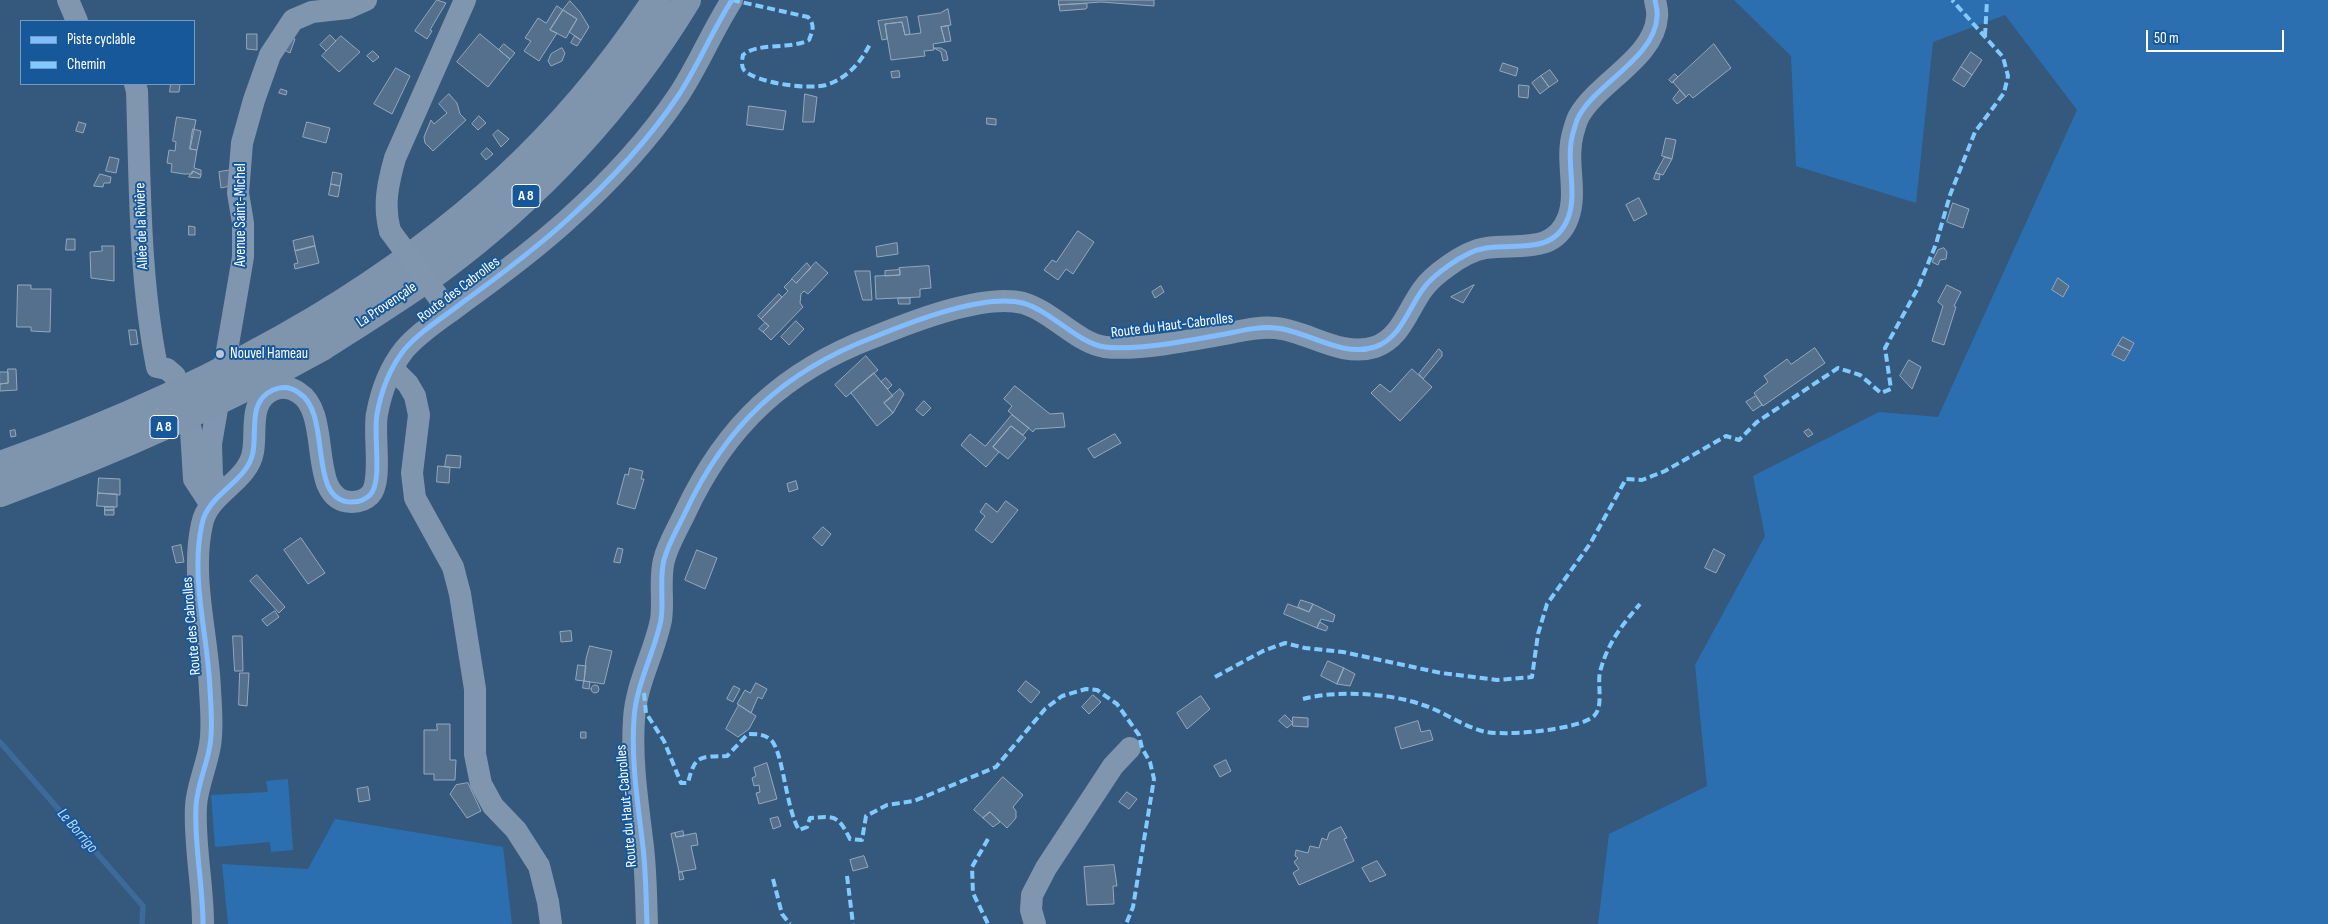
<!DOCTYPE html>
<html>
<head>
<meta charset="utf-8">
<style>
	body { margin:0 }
	#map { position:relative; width:2328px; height:924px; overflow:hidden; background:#35597d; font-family:"Sofia Sans Condensed",sans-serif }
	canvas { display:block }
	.legend { position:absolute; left:20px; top:20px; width:175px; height:65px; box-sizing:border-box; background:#17589b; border:1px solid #749bc3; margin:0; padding:6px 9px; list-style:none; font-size:15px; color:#fff }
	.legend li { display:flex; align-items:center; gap:10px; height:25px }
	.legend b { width:25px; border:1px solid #749bc3 }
	.scale { position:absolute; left:2146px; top:30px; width:138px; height:22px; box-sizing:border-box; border:2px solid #fff; border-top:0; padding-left:6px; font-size:15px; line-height:18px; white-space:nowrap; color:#fff; -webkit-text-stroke:4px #17589b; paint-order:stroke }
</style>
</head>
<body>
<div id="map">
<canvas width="2328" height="924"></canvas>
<ul class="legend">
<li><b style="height:6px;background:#80bcff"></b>Piste cyclable</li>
<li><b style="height:6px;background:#80caff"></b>Chemin</li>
</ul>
<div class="scale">50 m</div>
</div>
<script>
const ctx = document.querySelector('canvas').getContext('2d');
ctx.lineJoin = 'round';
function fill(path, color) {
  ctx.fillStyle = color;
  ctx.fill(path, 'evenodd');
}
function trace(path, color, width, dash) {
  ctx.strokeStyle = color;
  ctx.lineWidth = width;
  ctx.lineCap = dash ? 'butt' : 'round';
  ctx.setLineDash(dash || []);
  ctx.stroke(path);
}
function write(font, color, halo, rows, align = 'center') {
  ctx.font = font + ' "Sofia Sans Condensed",sans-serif';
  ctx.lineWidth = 4;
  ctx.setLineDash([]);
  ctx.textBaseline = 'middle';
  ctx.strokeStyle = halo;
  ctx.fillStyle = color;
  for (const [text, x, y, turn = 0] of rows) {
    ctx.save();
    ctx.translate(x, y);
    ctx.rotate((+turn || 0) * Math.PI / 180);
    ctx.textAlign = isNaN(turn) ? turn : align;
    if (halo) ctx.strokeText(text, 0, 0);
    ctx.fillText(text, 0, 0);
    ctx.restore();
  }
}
fill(new Path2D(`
	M1734 0H2328V924H1598L1609 834 1707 786 1695 665 1765 536 1753 476 1879 412 1938 417 2077 110 2005 15 1933 42 1916 203 1796 166 1791 56Z
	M288 779 293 850 271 852 270 842 215 847 211 795 268 792 266 781Z
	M335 819 503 847 512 924H228L222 864 308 869Z`), '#2b6fb0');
trace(new Path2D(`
	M0 742 143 906 142 924`), '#3e6a99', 5.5);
const building = new Path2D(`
	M437 0 446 3 430 30 432 31 427 39 415 31Z
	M1059 0H1154V6L1101 2 1059 5Z
	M570 1 580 12 589 27 581 40 569 32 577 19 563 10Z
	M1087 4V8L1085 9 1060 11 1059 5Z
	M557 6 563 10 550 30 557 33 539 61 524 51 531 41 525 38 538 18 546 23Z
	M948 9 951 25 941 27 945 42 933 44 934 50 924 51 925 56 891 60 885 24 902 22 905 35 921 33 918 16 940 13Z
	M563 10 577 19 566 38 550 30Z
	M907 17 910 34 905 35 902 22 885 24 887 39 882 40 878 21Z
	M948 26 951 41 945 42 941 27Z
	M247 34H257V50L247 49Z
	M480 34 510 59 488 87 457 62Z
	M330 35 336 41 326 51 320 45Z
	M341 36 360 52 339 72 322 56Z
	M575 36 581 40 577 46 571 43Z
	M287 37 295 39 290 53 280 48Z
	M504 44 515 53 510 59 499 50Z
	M1714 44 1731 68 1693 98 1689 94 1686 97 1673 82Z
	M562 48 565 53 562 61 551 66 548 61 551 54Z
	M934 48H941L946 51 948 60 943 61 941 52Z
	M373 51 379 57 373 62 367 56Z
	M1971 52 1982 60 1972 75 1961 67Z
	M1503 63 1518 68 1516 76 1500 71Z
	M1961 67 1972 75 1964 87 1953 80Z
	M396 68 410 76 392 114 374 104Z
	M1550 70 1558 81 1549 87 1541 76Z
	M899 71 900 77 892 78 891 72Z
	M1675 74 1678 77 1672 83 1669 80Z
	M1541 76 1549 87 1540 94 1532 83Z
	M171 84H180L179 92H170Z
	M1519 85 1529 86 1528 98 1519 97Z
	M281 89 287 91 286 95 279 93Z
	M1680 90 1686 97 1677 104 1673 99Z
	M449 94 457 103 460 114 466 120 433 151 425 143 424 137 431 120 434 124 447 113 439 104Z
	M805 94 817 97 814 122H803Z
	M749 106 786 111 783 130 747 125Z
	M479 116 486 123 478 130 472 124Z
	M177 117 196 120 190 149 197 150 194 168 201 170V175L193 171 192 174H184L171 172 172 164 167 163 169 150 175 151 176 142 173 141Z
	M987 118 996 119V125L987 124Z
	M79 122 86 124 83 133 76 131Z
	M307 122 330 128 326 143 303 137Z
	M193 129 201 131 197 150 190 149Z
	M498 130 509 139 501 147 493 135Z
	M1666 138 1676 140 1672 159 1662 156Z
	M487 148 493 154 486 160 481 154Z
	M110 157 119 159 116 173 106 171Z
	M1665 157 1672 159 1663 175 1656 173Z
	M232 170 230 186 221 188 219 172Z
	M193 171 201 175 200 178 189 177Z
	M333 172 342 174 340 186 331 184Z
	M1656 173 1660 174 1659 180 1654 179Z
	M100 174 111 177 110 183H104L103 187 94 186Z
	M331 184 340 186 338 197 329 195Z
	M1639 198 1647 214 1634 221 1626 205Z
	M1953 203 1969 209 1963 228 1947 222Z
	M189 226 195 227V235H189Z
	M1078 231 1094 242 1073 274 1066 269 1058 280 1044 270 1052 260 1056 262Z
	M313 236 315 246 295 251 293 241Z
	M67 239H75V250H66Z
	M897 243 898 254 877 257 876 247Z
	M102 246H114V281L91 278 90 252 102 251Z
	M315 246 319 263 295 269 294 264 298 263 295 251Z
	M1944 248 1947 252 1946 259 1940 260 1938 265 1932 262 1938 250Z
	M816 262 828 273 808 294 804 291 801 294 800 303 803 307 771 340 763 332 769 326 761 319 788 291 784 287 792 279 796 283Z
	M807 263 811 268 796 283 792 279Z
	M929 266 931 288 920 289V297L876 299 875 276 900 275 899 268Z
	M900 270V275L885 276V271Z
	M855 271H870L872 300H863Z
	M2058 278 2069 286 2063 297 2052 290Z
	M18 285H31V289H51L50 332 31 331V327H17Z
	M1474 285 1463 303 1451 297Z
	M1947 285 1961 292 1954 306 1956 307 1944 345 1932 341 1943 306 1938 302Z
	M1161 286 1164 292 1155 298 1152 292Z
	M779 294 782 297 761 319 758 316Z
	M898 298H910V304H899Z
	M796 321 804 329 789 345 781 337Z
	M765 323 769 326 763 332 759 329Z
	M129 330H136L138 344 131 345Z
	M2123 337 2134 343 2130 351 2118 345Z
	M2118 345 2130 351 2124 361 2112 355Z
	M1815 348 1825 363 1763 406 1754 393 1768 382 1764 376 1787 359 1791 364Z
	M1439 349 1442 352V356L1423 379 1419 374Z
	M866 356 878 370 846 397 835 385Z
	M1909 360 1921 367 1912 389 1900 376Z
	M8 369H16L17 390 0 391V384L8 383Z
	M1412 369 1432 387 1400 421 1371 393 1380 384 1390 392Z
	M0 372H8V383L0 384Z
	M874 373 893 396 884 403 893 413 877 426 851 393Z
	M886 378 892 385 888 389 881 382Z
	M1015 386 1050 414 1063 413 1065 427 1035 429 1033 432 1008 411 1012 406 1004 399Z
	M900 389 904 394 893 413 884 403Z
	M1756 396 1762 405 1753 411 1746 402Z
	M924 401 931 408 923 416 916 410Z
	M1012 415 1029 428 1023 435 1011 426 993 447 999 452 986 467 961 445 970 434 985 446Z
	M1011 426 1026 438 1008 459 993 447Z
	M1809 429 1813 434 1808 437 1804 432Z
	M15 430 16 436 11 437 10 431Z
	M1115 434 1121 443 1094 458 1088 449Z
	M447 455 461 456 460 468 445 467Z
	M438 466 450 467 449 483 437 482Z
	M630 468 643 471 641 479H644L635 509 617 504 625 474 628 475Z
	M99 478 120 479V495L98 493Z
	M796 481 798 489 789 492 787 484Z
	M98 493 117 494V507L97 506Z
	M1006 501 1018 510 992 543 975 530 985 516 980 512 986 503 997 512Z
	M105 507H114V510H105Z
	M105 510H114V515H105Z
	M823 527 831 534 822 546 813 538Z
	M301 538 325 573 308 584 284 550Z
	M181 545 184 562 176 563 172 547Z
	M618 548 623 549 620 563 614 562Z
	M1714 549 1725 555 1716 573 1705 568Z
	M697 550 717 558 705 589 685 580Z
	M257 575 285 607 279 613 250 581Z
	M1301 600 1313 604 1309 612 1298 607Z
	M1288 604 1309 612 1313 604 1335 615 1333 622 1321 619 1317 628 1284 614Z
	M275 611 279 617 267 626 262 620Z
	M1320 622 1328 627 1326 631 1317 628Z
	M571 631 572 641 561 642 560 632Z
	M233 636H242L243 671H235Z
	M590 646 612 651 604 684 584 681 586 659Z
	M1328 661 1344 668 1337 684 1321 676Z
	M578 665 586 666 584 681 576 680Z
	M1344 668 1355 674 1350 686 1337 684Z
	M240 673H249L247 706 239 705Z
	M584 681 590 682 589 689 583 688Z
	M1026 681 1040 692 1031 703 1018 691Z
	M756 683 767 689 762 699 758 697 751 713 737 704 745 690 750 693Z
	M591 689a4 4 0 1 1 8 0a4 4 0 1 1-8 0Z
	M734 686 740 689 733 702 727 699Z
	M1093 695 1101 702 1089 714 1082 707Z
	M1201 696 1210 709 1187 729 1177 713Z
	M739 705 756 716 749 729 738 737 726 729Z
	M1285 715 1293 723 1287 728 1279 721Z
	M1293 717 1308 718V727L1293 726Z
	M1418 721 1421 732 1430 730 1433 740 1401 749 1395 728Z
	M437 724H450V760H456L455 780H434V774H424V730H437Z
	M581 732H586V738H581Z
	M1226 760 1231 771 1220 777 1214 766Z
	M767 763 777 799 759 804 756 793 760 792 759 785 754 786 752 778 756 776 754 768Z
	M1003 777 1023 795 1013 807 1016 811V818L1007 828 990 812 983 818 974 810Z
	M468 783 481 811 467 818 450 794 456 785Z
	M368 787 370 800 359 802 357 789Z
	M1127 792 1137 799 1129 809 1119 802Z
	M990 812 1000 822 993 827 983 818Z
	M778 817 781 826 773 829 770 819Z
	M1341 827 1347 838 1344 839 1354 861 1299 885 1293 873 1299 869 1294 862 1298 858 1295 856 1296 850 1308 853 1310 846 1319 848 1322 838 1327 840 1329 833Z
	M683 831 684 836 676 837 675 833Z
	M675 833 676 837 696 833 698 845 691 846 696 869 679 872 671 834Z
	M864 856 868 867 853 871 850 860Z
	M1377 861 1386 875 1370 882 1362 868Z
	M1114 865 1117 886H1113L1114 904 1087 905 1084 867Z
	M679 872H682L684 879 680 880Z`);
fill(building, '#54708d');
trace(building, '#94a8bc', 1);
trace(new Path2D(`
	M68 0 77 21
	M135 84 137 91C140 183 139 276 157 367L167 369 175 376 191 430 194 479 211 505
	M390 231C383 205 388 183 395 158L465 0
	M393 369 408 384 415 396 419 415 412 473 415 498 453 567 460 594 475 689V754L481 784 493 806 516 830 539 866 548 902 551 924
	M220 494 212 477 211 444 243 257V223L238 193 242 143 254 100 270 55 293 20 312 12 348 8 366 0
	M203 924C203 885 194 845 196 806 197 786 207 765 210 745 213 728 211 707 210 690 208 635 190 578 202 524 208 493 248 482 253 452 257 430 248 401 273 390 282 386 291 387 299 393 333 414 306 502 352 502 359 502 365 500 370 495 383 482 373 434 377 414 381 392 390 368 404 350 420 331 444 317 463 302 499 276 534 250 567 220 607 184 647 142 678 96 698 66 712 31 732 0
	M647 924C646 898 646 873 643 847 638 805 631 761 634 719 636 684 654 654 661 620 664 600 659 579 664 560 668 544 678 528 685 513 726 425 784 371 874 337 911 322 984 293 1023 303 1053 312 1077 343 1105 347 1136 351 1193 340 1225 334 1241 331 1258 326 1276 328 1308 331 1341 358 1375 347 1401 338 1408 309 1423 289 1430 279 1438 273 1448 266 1459 258 1473 250 1486 248 1517 243 1554 255 1568 218 1578 192 1565 161 1573 133 1575 127 1576 121 1579 116 1597 83 1655 57 1657 17 1658 11 1656 6 1655 0
	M1035 924 1031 910 1032 895 1046 868 1113 766 1130 748`), '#8096ae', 22);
trace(new Path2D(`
	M318 318C458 233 566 137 656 0
	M322 347C361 322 401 297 439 270 537 198 624 104 687 0`), '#7f95ad', 28);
trace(new Path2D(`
	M390 231 442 302`), '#8096ae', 22);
trace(new Path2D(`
	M0 465C111 426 217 378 318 318
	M0 493C111 452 218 405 322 347`), '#7f95ad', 28);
trace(new Path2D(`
	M732 0 808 17C815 25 813 30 809 40 789 50 758 42 743 55 742 60 741 66 744 70 756 83 809 90 826 85 847 78 860 64 870 44
	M1985 36 1987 0
	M1215 677 1263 651 1285 643 1305 648 1343 652 1441 673 1497 680 1532 677 1538 634 1547 604 1590 544 1626 479 1642 480 1665 471 1726 436 1739 440 1757 422 1838 368 1860 375 1881 393 1891 389 1885 348 1918 288 1936 244 1950 195 1975 132 2004 93 2008 76 2003 57 1952 0
	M644 693 646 713 664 741 681 783H688C695 754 700 757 727 756L748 734C757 734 764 734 771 740 783 751 786 809 799 830L807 827 810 818C835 816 838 815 850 839L862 840 866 816 887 805 914 801 996 767 1045 709 1062 696 1086 689 1097 690 1117 704 1139 735 1142 748 1150 762 1154 779 1133 907 1126 924
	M1303 699C1336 690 1390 693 1423 705 1444 712 1461 725 1482 731 1502 737 1579 730 1594 716 1604 706 1597 684 1600 672 1607 644 1622 625 1640 604
	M988 839 972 867 973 893 988 924
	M847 876 853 924
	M773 879 782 914 790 924`), '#80caff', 4, [8, 4]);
trace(new Path2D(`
	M203 924C203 885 194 845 196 806 197 786 207 765 210 745 213 728 211 707 210 690 208 635 190 578 202 524 208 493 248 482 253 452 257 430 248 401 273 390 282 386 291 387 299 393 333 414 306 502 352 502 359 502 365 500 370 495 383 482 373 434 377 414 381 392 390 368 404 350 420 331 444 317 463 302 499 276 534 250 567 220 607 184 647 142 678 96 698 66 712 31 732 0
	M647 924C646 898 646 873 643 847 638 805 631 761 634 719 636 684 654 654 661 620 664 600 659 579 664 560 668 544 678 528 685 513 726 425 784 371 874 337 911 322 984 293 1023 303 1053 312 1077 343 1105 347 1136 351 1193 340 1225 334 1241 331 1258 326 1276 328 1308 331 1341 358 1375 347 1401 338 1408 309 1423 289 1430 279 1438 273 1448 266 1459 258 1473 250 1486 248 1517 243 1554 255 1568 218 1578 192 1565 161 1573 133 1575 127 1576 121 1579 116 1597 83 1655 57 1657 17 1658 11 1656 6 1655 0`), '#80bcff', 5);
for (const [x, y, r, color] of [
	[220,354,5,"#b8c5d2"]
]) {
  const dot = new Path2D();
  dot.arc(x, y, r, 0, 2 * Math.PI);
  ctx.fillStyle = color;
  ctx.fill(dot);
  trace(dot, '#17589b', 2);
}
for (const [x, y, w] of [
	[526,196,28],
	[164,427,28]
]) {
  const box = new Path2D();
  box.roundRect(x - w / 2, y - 11.5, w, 23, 4);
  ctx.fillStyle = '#17589b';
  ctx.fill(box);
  trace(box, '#fff', 1);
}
write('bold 14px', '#fff', null, [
	["A 8",526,196],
	["A 8",164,427]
]);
write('15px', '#fff', '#17589b', [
	["Avenue Saint-Michel",241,215,-90],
	["Allée de la Rivière",142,226,-92],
	["Route des Cabrolles",459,290,-37],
	["La Provençale",387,305,-34],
	["Route du Haut-Cabrolles",1172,326,-7],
	["Route des Cabrolles",192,626,-95],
	["Route du Haut-Cabrolles",627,806,-95]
]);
write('15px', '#fff', '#17589b', [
	["Nouvel Hameau",230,354]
], 'left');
write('italic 16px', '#b9d9f9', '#17589b', [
	["Le Borrigo",77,831,49]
]);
</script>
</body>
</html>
